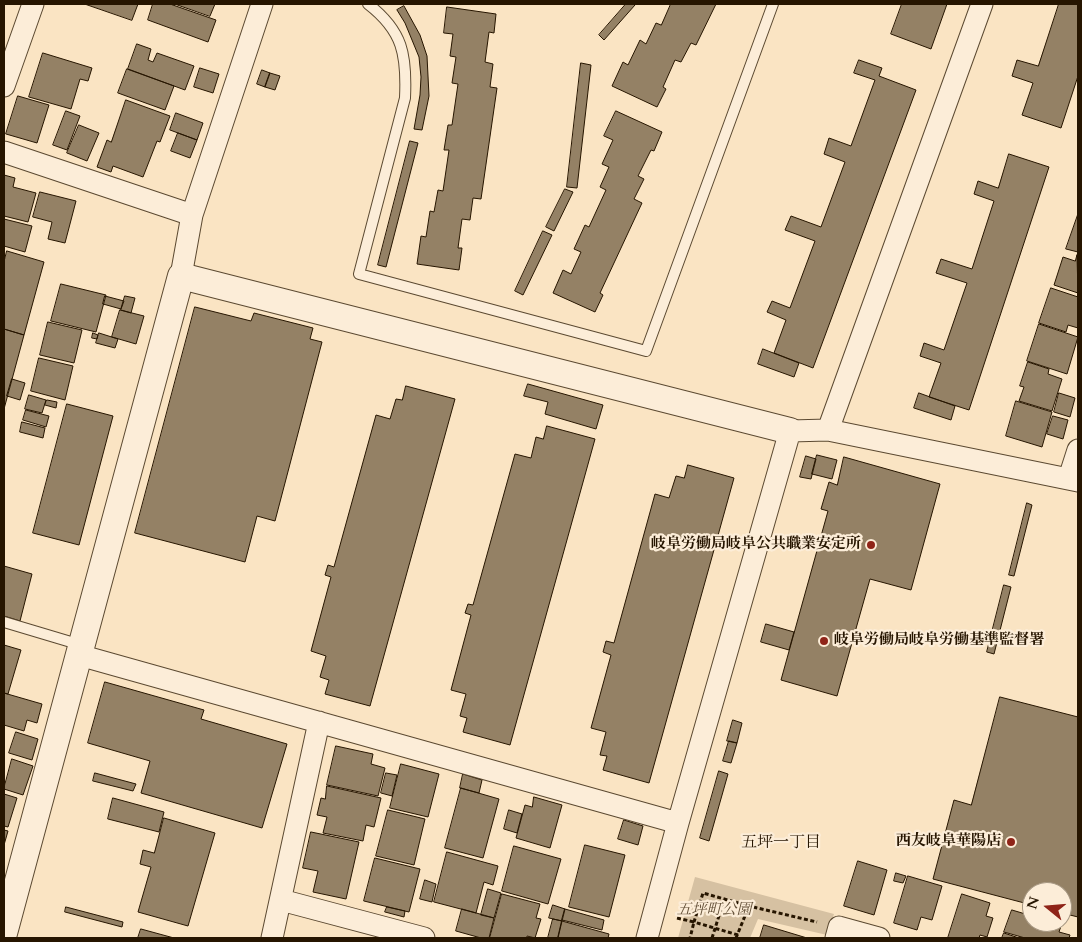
<!DOCTYPE html>
<html>
<head>
<meta charset="utf-8">
<style>
	body { margin:0 }
	#map { position:relative; width:1082px; height:942px; overflow:hidden; background:#fae4c3; font-family:Cardo,serif }
	canvas { display:block }
	.frame { position:absolute; inset:0; border:5px solid #261500; pointer-events:none }
	.north { position:absolute; left:1022px; top:882px; width:50px; height:50px; box-sizing:border-box; background:#fcedd8; border:1px solid #a69782; border-radius:50%; rotate:287deg; font-size:14px; font-weight:700; line-height:20px; text-align:center; color:#261500 }
	.north::after { content:''; display:block; margin:auto; width:18px; height:22px; background:#8f2418; clip-path:polygon(50% 0,100% 100%,50% 72%,0 100%) }
</style>
</head>
<body>
<div id="map">
<canvas width="1082" height="942"></canvas>
<div class="frame"></div>
<div class="north">N</div>
</div>
<script>
const ctx = document.querySelector('canvas').getContext('2d');
ctx.lineJoin = 'round';
function fill(path, color) {
  ctx.fillStyle = color;
  ctx.fill(path, 'evenodd');
}
function trace(path, color, width, dash) {
  ctx.strokeStyle = color;
  ctx.lineWidth = width;
  ctx.lineCap = dash ? 'butt' : 'round';
  ctx.setLineDash(dash || []);
  ctx.stroke(path);
}
function write(font, color, halo, rows, align = 'center') {
  ctx.font = font + ' Cardo,"Noto Serif JP",serif';
  ctx.lineWidth = 4.5;
  ctx.setLineDash([]);
  ctx.textBaseline = 'middle';
  ctx.strokeStyle = halo;
  ctx.fillStyle = color;
  for (const [text, x, y, turn = 0] of rows) {
    ctx.save();
    ctx.translate(x, y);
    ctx.rotate((+turn || 0) * Math.PI / 180);
    ctx.textAlign = isNaN(turn) ? turn : align;
    if (halo) ctx.strokeText(text, 0, 0);
    ctx.fillText(text, 0, 0);
    ctx.restore();
  }
}
fill(new Path2D(`
	M695 877 834 914 827 935 758 919 750 938H678Z`), '#d6c1a2');
const building = new Path2D(`
	M85 4H138L132 20Z
	M153 4H170L216 20 208 42 148 20Z
	M175 4H215L210 16Z
	M626 4H633L635 5 604 40 599 35Z
	M671 4H716L696 45 691 43 681 62 675 60 663 87 666 89 657 107 612 86 623 62 628 65 640 40 646 44 656 23 661 25Z
	M902 4H947L931 49 891 34Z
	M1059 4H1078V76L1061 128 1022 115 1033 83 1012 76 1017 60 1038 66Z
	M404 6 420 35 427 56 429 96 422 130 414 129 420 95 421 77 419 57 405 23 397 10Z
	M447 7 496 14 494 33 489 32 485 62 493 64 490 87 497 88 481 199 473 198 470 220 462 219 458 248H462L459 270 417 264 421 236 426 237 430 211 434 212 438 190 443 191 449 150H444L448 125H452L458 84 452 83 456 57 450 56 453 34 444 33Z
	M137 44 151 49 148 60 153 62 157 53 194 66 185 90 128 69Z
	M43 53 92 68 88 81 80 79 71 109 29 97Z
	M859 60 882 68 879 76 916 90 813 368 774 353 786 320 767 312 772 301 790 308 815 241 785 230 791 216 821 227 845 162 824 154 829 138 851 146 875 80 854 73Z
	M581 63 591 65 577 188 567 187Z
	M200 68 219 74 213 93 194 87Z
	M127 69 174 86 165 110 118 93Z
	M262 70 270 73 265 87 257 84Z
	M270 73 280 76 275 90 265 87Z
	M18 96 49 105 37 143 6 134Z
	M126 100 170 116 160 142 157 141 143 177 113 166 111 172 97 167 107 140 111 142Z
	M66 111 80 116 67 150 53 145Z
	M616 111 662 132 654 151 651 150 638 176 644 179 634 199 642 203 600 293 603 295 595 312 553 293 563 270 571 274 581 252 574 249 585 225 589 227 606 190 600 187 609 167 602 164 613 140 604 136Z
	M176 113 203 123 197 140 170 130Z
	M79 125 99 133 87 161 67 153Z
	M178 133 197 140 190 158 171 151Z
	M410 141 418 143 386 267 378 265Z
	M1009 154 1049 167 969 410 929 397 941 363 920 356 924 343 944 350 967 283 936 273 941 259 972 269 994 201 974 194 978 181 998 188Z
	M4 175 15 178 13 187 36 193 28 222 4 216Z
	M565 189 573 192 554 231 546 227Z
	M40 192 76 201 65 243 48 239 52 222 33 217Z
	M1078 214V252L1066 249Z
	M4 219 32 226 25 252 4 246Z
	M543 231 552 235 523 295 515 291Z
	M7 251 44 262 24 335 4 329V262Z
	M1077 255 1078 293 1054 285 1063 257 1075 261Z
	M61 284 106 295 96 332 51 321Z
	M1051 288 1078 297V328L1068 325 1066 332 1039 323Z
	M105 296 124 301 121 309 103 304Z
	M125 296 135 298 131 313 121 310Z
	M195 307 251 321 254 313 313 328 310 339 322 342 275 521 257 516 245 562 135 533Z
	M120 310 144 316 136 344 112 337Z
	M48 322 82 330 74 363 40 355Z
	M1039 324 1078 337 1067 374 1027 361Z
	M4 329 24 335 4 409Z
	M93 333 98 335 97 339 92 338Z
	M99 333 118 339 115 348 96 343Z
	M763 349 799 363 794 377 758 364Z
	M39 358 73 366 65 400 31 391Z
	M1028 362 1049 369 1048 374 1062 379 1052 411 1019 401 1024 387 1020 386Z
	M12 379 25 383 20 400 7 396Z
	M528 384 603 405 596 429 545 414 548 402 524 396Z
	M406 386 455 399 370 706 325 694 329 680 320 677 326 656 311 651 331 577 325 575 328 565 334 567 376 415 390 419 396 399 402 400Z
	M919 393 955 406 951 420 914 408Z
	M1059 393 1075 398 1070 417 1054 412Z
	M29 395 46 400 42 413 25 409Z
	M47 400 57 402 56 408 45 405Z
	M1016 401 1052 412 1042 447 1006 436Z
	M67 404 113 416 79 545 33 533Z
	M26 410 49 416 46 427 23 420Z
	M1053 416 1068 420 1063 439 1047 434Z
	M22 422 45 428 43 438 20 432Z
	M547 426 595 439 510 745 463 732 467 718 460 716 466 694 451 690 471 615 465 613 468 604 473 605 515 454 531 458 536 437 543 439Z
	M817 455 837 460 832 479 812 474Z
	M806 456 816 459 811 479 800 477Z
	M844 457 940 484 911 590 870 579 837 696 781 680 828 511 821 509 829 482 837 485Z
	M688 465 734 478 649 783 603 770 607 756 600 755 606 732 591 728 611 655 603 652 606 641 614 643 655 494 669 498 676 476 684 478Z
	M1027 503 1032 505 1014 576 1009 575Z
	M4 566 32 574 20 621 4 616Z
	M1004 585 1011 587 994 654 987 652Z
	M766 624 794 632 789 650 761 642Z
	M4 645 21 650 8 694 4 693Z
	M105 682 204 710 201 719 287 744 262 828 141 793 150 761 88 743Z
	M4 693 42 704 37 723 27 720 24 731 4 725Z
	M1000 697 1078 717V917L1062 913V892H1032V905L933 879 954 800 971 805Z
	M733 720 742 723 737 743 727 741Z
	M16 732 38 739 32 760 9 753Z
	M729 741 737 743 731 763 723 761Z
	M336 746 373 754 371 764 385 768 378 796 327 785Z
	M12 759 33 766 23 795 4 789Z
	M401 764 439 774 428 817 390 808Z
	M719 771 728 774 709 841 700 838Z
	M95 773 136 784 133 791 93 781Z
	M386 773 397 775 392 796 381 793Z
	M463 774 482 780 479 793 460 788Z
	M327 786 381 798 374 827 366 825 363 841 323 833 327 817 317 815 321 798 325 799Z
	M461 788 499 799 483 858 445 848Z
	M4 794 17 798 8 827 4 826Z
	M534 797 562 805 550 848 516 838 525 805 532 807Z
	M113 798 164 812 159 832 108 819Z
	M388 810 425 819 414 865 376 856Z
	M509 810 522 814 517 833 504 829Z
	M164 818 215 833 188 926 138 912 151 867 140 864 143 850 154 853Z
	M624 820 643 826 638 845 618 839Z
	M4 830 8 831 4 845Z
	M311 832 359 842 346 899 313 892 318 871 303 868Z
	M585 845 625 855 609 917 569 907Z
	M514 846 561 859 548 904 502 891Z
	M447 852 498 866 493 885 484 882 476 913 434 902Z
	M375 858 420 869 409 912 364 901Z
	M858 861 887 870 874 915 844 906Z
	M896 873 906 876 903 883 894 881Z
	M908 876 942 886 932 920 921 917 917 930 894 923Z
	M425 880 436 884 432 902 420 899Z
	M488 889 501 893 494 918 481 915Z
	M502 894 540 904 536 918 541 919 535 938 527 936V938H490Z
	M962 894 990 903 986 916 993 918 987 937 980 935 979 938H948Z
	M553 905 565 909 562 921 549 918Z
	M66 907 123 922 122 927 65 912Z
	M387 907 405 911 404 917 385 912Z
	M462 909 494 918 489 938H481L456 931Z
	M565 909 604 920 602 930 562 920Z
	M1012 910 1032 916V922H1050L1061 926 1059 932 1070 935 1069 938H1025L1004 932Z
	M553 919 562 921 558 938H548Z
	M562 921 609 934 608 938H558Z
	M764 925 807 938H760Z
	M141 929 174 938H138Z
	M1004 933 1019 938H1002Z`);
fill(building, '#948165');
trace(building, '#261500', 1);
const service = new Path2D(`
	M368 4C403 31 407 55 405 98L359 274 646 351 773 4
	M4 622 81 645`);
const minor = new Path2D(`
	M4 86 33 4
	M4 152 192 215
	M181 276 192 215 262 4
	M828 430 982 4
	M1069 478 1078 450
	M79 655 678 823
	M281 900 424 938
	M272 938 319 722
	M647 938 678 823 790 431 828 430 1078 481
	M836 938 839 927 879 938`);
const tertiary = new Path2D(`
	M4 933 181 276 790 431`);
trace(service, '#5b4931', 12);
trace(minor, '#5b4931', 23);
trace(tertiary, '#5b4931', 28);
trace(new Path2D(`
	M677 918 694 922 690 938
	M738 935 694 922 703 893 749 906
	M712 938 724 900
	M736 938 749 906 817 922`), '#261500', 3, [4, 2.5]);
trace(service, '#fcedd8', 10);
trace(minor, '#fcedd8', 21);
trace(tertiary, '#fcedd8', 26);
for (const [x, y, r, color] of [
	[871,545,5,"#8f2418"],
	[824,641,5,"#8f2418"],
	[1011,842,5,"#8f2418"]
]) {
  const dot = new Path2D();
  dot.arc(x, y, r, 0, 2 * Math.PI);
  ctx.fillStyle = color;
  ctx.fill(dot);
  trace(dot, '#fcedd8', 2);
}
write('bold 15px', '#261500', '#fcedd8', [
	["岐阜労働局岐阜公共職業安定所",861,545],
	["岐阜労働局岐阜労働基準監督署",834,641,"left"],
	["西友岐阜華陽店",1001,842]
], 'right');
write('italic 15px', '#645139', '#fcedd8', [
	["五坪町公園",714,911]
]);
write('16px', '#261500', '#fcedd8', [
	["五坪一丁目",781,843]
]);
</script>
</body>
</html>
